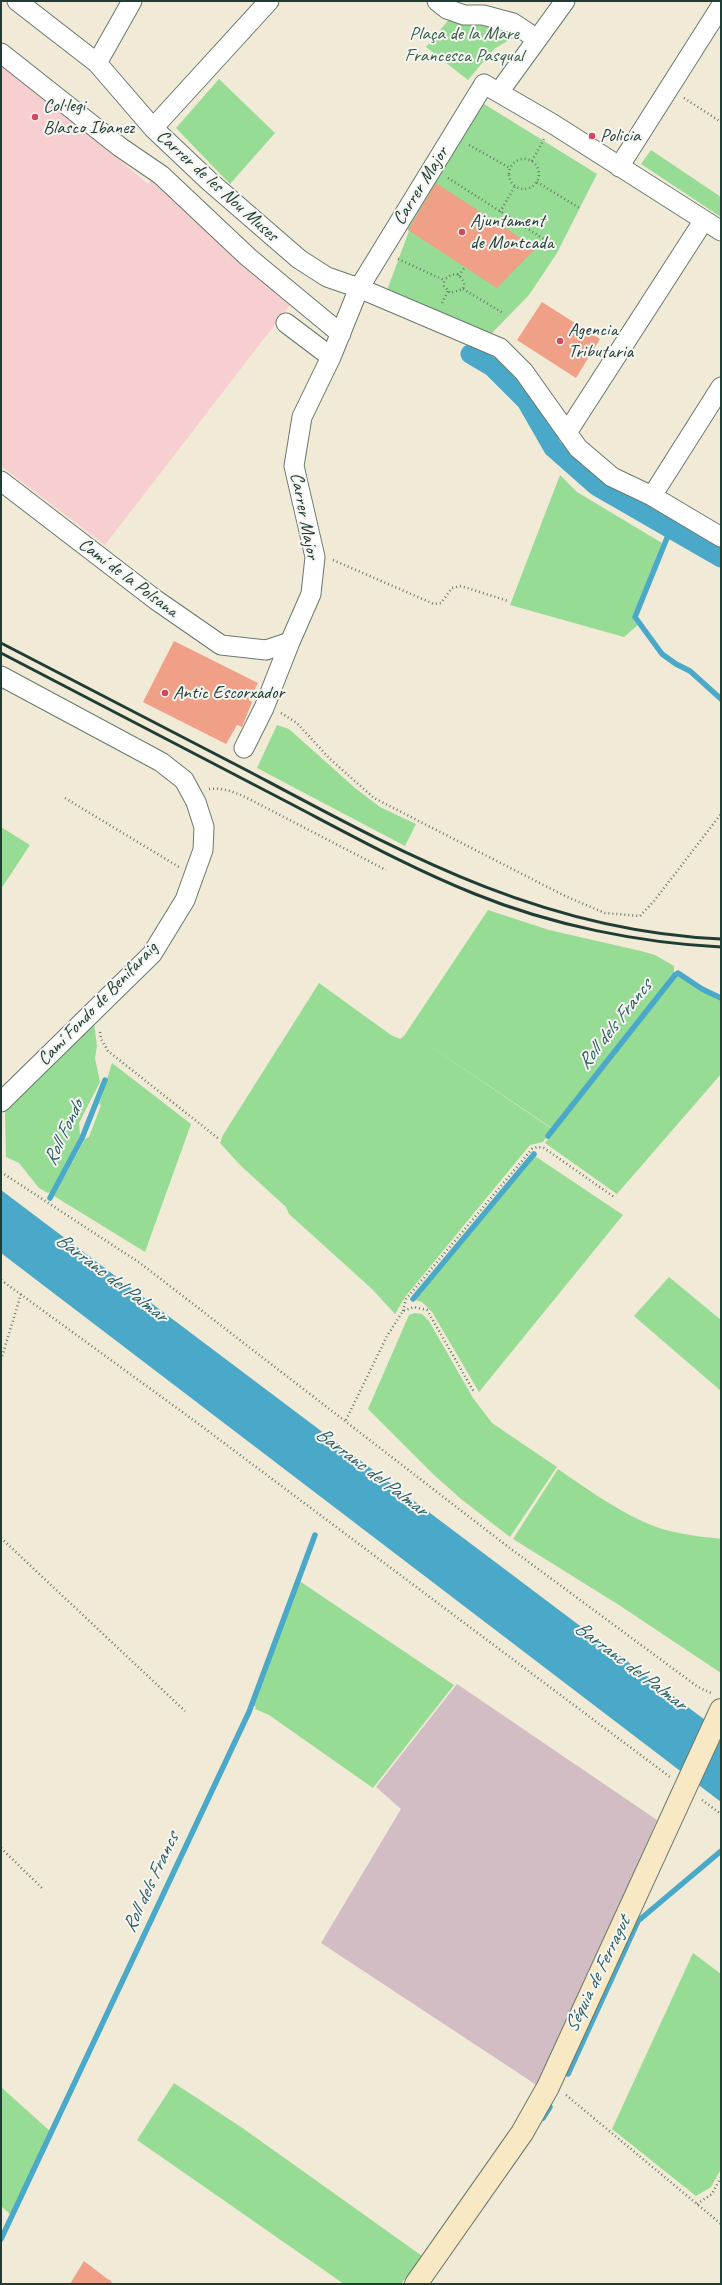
<!DOCTYPE html>
<html>
<head>
<meta charset="utf-8">
<style>
	body { margin:0 }
	#map { position:relative; width:722px; height:2285px; overflow:hidden; background:#f1ead6; font-family:Caveat,sans-serif }
	canvas { display:block }
	.frame { position:absolute; inset:0; border:2px solid #1f3d34; pointer-events:none }
</style>
</head>
<body>
<div id="map">
<canvas width="722" height="2285"></canvas>
<div class="frame"></div>
</div>
<script>
const ctx = document.querySelector('canvas').getContext('2d');
ctx.lineJoin = 'round';
function fill(path, color) {
  ctx.fillStyle = color;
  ctx.fill(path, 'evenodd');
}
function trace(path, color, width, dash) {
  ctx.strokeStyle = color;
  ctx.lineWidth = width;
  ctx.lineCap = dash ? 'butt' : 'round';
  ctx.setLineDash(dash || []);
  ctx.stroke(path);
}
function write(font, color, halo, rows, align = 'center') {
  ctx.font = font + ' Caveat,sans-serif';
  ctx.lineWidth = 4;
  ctx.setLineDash([]);
  ctx.textBaseline = 'middle';
  ctx.strokeStyle = halo;
  ctx.fillStyle = color;
  for (const [text, x, y, turn = 0] of rows) {
    ctx.save();
    ctx.translate(x, y);
    ctx.rotate((+turn || 0) * Math.PI / 180);
    ctx.textAlign = isNaN(turn) ? turn : align;
    if (halo) ctx.strokeText(text, 0, 0);
    ctx.fillText(text, 0, 0);
    ctx.restore();
  }
}
fill(new Path2D(`
	M1 61 148 184 156 175 293 301 105 545 1 466Z`), '#f7cfd0');
fill(new Path2D(`
	M457 1684 657 1820 538 2086 321 1943 401 1809 376 1787Z`), '#d2bdc5');
fill(new Path2D(`
	M451 17 465 19 519 34 494 49 468 80 426 47Z
	M219 79 275 133 230 184 176 128Z
	M481 102 597 174 557 253 529 295 491 334 386 293 409 231 404 226Z
	M651 150 721 197V217L641 164Z
	M560 475 577 492 662 543 633 617 639 624 624 637 510 605Z
	M277 725 289 729 355 788 380 807 416 824 405 846 257 768Z
	M1 827 30 845 1 889Z
	M488 910 549 930 641 951 655 955 674 966V974L553 1129 417 1037 552 1129 543 1142 530 1145 405 1297 395 1314 372 1289 289 1214 286 1207 240 1165 220 1143 223 1135 319 983 391 1035 400 1039 404 1036Z
	M679 975 703 990 721 999V1074L617 1194 545 1143 676 976Z
	M94 1023 97 1046 95 1058 100 1082 79 1123 80 1136 51 1192 48 1193 39 1188 19 1163 6 1157 5 1110Z
	M112 1063 191 1124 145 1252 54 1196 85 1139 89 1137 101 1105 99 1104Z
	M535 1156 623 1215 479 1392 432 1312 422 1302 415 1300Z
	M669 1277 721 1320V1391L634 1316Z
	M415 1313 422 1314 429 1321 473 1398 492 1423 557 1467 510 1537 461 1499 433 1474 368 1409 409 1315Z
	M558 1469C584 1487 615 1509 644 1522 667 1533 696 1536 721 1539V1673L619 1605 513 1539Z
	M298 1580 454 1685 373 1788 269 1715 255 1709 256 1707 253 1705Z
	M693 1953 721 1974V2169L711 2187 696 2196 612 2129Z
	M174 2083 241 2127 422 2256 401 2284H344L137 2140Z
	M1 2087 51 2132 12 2216 1 2206Z`), '#97dc94');
fill(new Path2D(`
	M1 1190 721 1732V1802L1 1253Z`), '#4aa8c8');
trace(new Path2D(`
	M671 528 635 617 662 654 676 664 690 671 721 699
	M548 1136 675 975 678 973 702 989 721 998
	M50 1198 82 1138 105 1080
	M413 1299 534 1154
	M568 2074 638 1921 721 1851
	M543 2118 550 2107
	M1 2239 249 1712 315 1535`), '#4aa8c8', 5.5);
trace(new Path2D(`
	M470 354 492 367 526 401 553 448 596 486 721 558`), '#4aa8c8', 19);
fill(new Path2D(`
	M436 183 536 248 497 288 408 230Z
	M542 302 600 339 576 378 517 340Z
	M174 641 258 683 249 700 252 702 242 727 237 725 226 744 143 702Z
	M84 2261 114 2284H70Z`), '#efa086');
const street = new Path2D(`
	M17 1 97 63 153 128 209 181 299 259 327 277 359 288 500 348 524 372 578 448 612 477 652 496 721 537
	M437 1 447 9 464 15H483L513 23 537 39
	M1 53 120 147 161 175 248 257 341 334
	M97 63 132 1
	M499 92 565 1
	M153 128 269 1
	M619 167 721 6
	M286 323 331 357
	M568 431 704 220
	M1 481 156 600 221 645 266 650 290 642 311 594 315 557 294 466 302 417 331 357 359 288 484 84 553 124 721 231
	M652 496 721 387
	M1 676 161 762 184 780 196 802 204 827 203 850 185 900 152 954 1 1102
	M244 748 264 708 290 642`);
const secondary = new Path2D(`
	M416 2284 522 2133 548 2087 721 1710`);
trace(street, '#687a6d', 21);
trace(secondary, '#687a6d', 24);
trace(new Path2D(`
	M684 98 721 122
	M469 145 510 168
	M509 174a15 15 0 1 1 30 0a15 15 0 1 1-30 0Z
	M532 161 544 139
	M448 178 550 243
	M537 182 581 209
	M500 212 515 186
	M398 259 444 280V286L450 293 463 289C466 282 462 279 457 274L451 275 444 280
	M459 276 464 268
	M463 289 503 313
	M442 303 448 291
	M333 560 434 604 441 603 452 588 461 586 508 601
	M281 713 297 723 330 759 374 798 565 896 605 913 640 916 654 901 721 814
	M209 789C225 787 239 794 253 801L386 870
	M65 798 179 867
	M100 1032 101 1039 108 1051 219 1139
	M1 1172 140 1263 507 1546 698 1687 711 1693
	M1 1280 196 1422 670 1777
	M403 1311 406 1299 532 1149 537 1147 544 1148 614 1197
	M1 1360 21 1294
	M346 1420 387 1336 403 1311 414 1307 427 1310 474 1392
	M1 1538 185 1711
	M702 1800 721 1814
	M1 1848 42 1888
	M566 2095 721 2224
	M697 2204 712 2194 721 2177
	M108 2284 110 2280`), '#687a6d', 2.5, [1, 3]);
trace(street, '#fff', 19);
trace(secondary, '#f8e8c3', 22);
trace(new Path2D(`
	M1 643C84 686 167 729 250 772 404 854 542 931 721 939
	M1 653C91 700 180 746 270 793 338 828 405 866 475 894 551 925 640 943 721 947`), '#1f3d34', 3);
for (const [x, y, r, color] of [
	[35,117,4,"#d1495b"],
	[592,136,4,"#d1495b"],
	[462,232,4,"#d1495b"],
	[560,341,4,"#d1495b"],
	[165,693,4,"#d1495b"]
]) {
  const dot = new Path2D();
  dot.arc(x, y, r, 0, 2 * Math.PI);
  ctx.fillStyle = color;
  ctx.fill(dot);
  trace(dot, '#f6f6f2', 1.5);
}
write('19px', '#375d47', '#f6f6f2', [
	["Plaça de la Mare",464,34],
	["Francesca Pasqual",464,56]
]);
write('19px', '#1f3d34', '#f6f6f2', [
	["Col·legi",43,106],
	["Blasco Ibanez",43,128],
	["Policia",600,136],
	["Ajuntament",470,221],
	["de Montcada",470,243],
	["Agencia",568,330],
	["Tributaria",568,352],
	["Antic Escorxador",173,693]
], 'left');
write('19px', '#1f3d34', '#f6f6f2', [
	["Carrer de les Nou Muses",217,186,42],
	["Carrer Major",421,186,-58],
	["Carrer Major",304,516,79],
	["Camí de la Polsana",128,578,37],
	["Camí Fondo de Benifaraig",98,1004,-46]
]);
write('italic 20px', '#2c5d60', '#f6f6f2', [
	["Roll dels Francs",615,1025,-52],
	["Roll Fondo",64,1133,-65],
	["Barranc del Palmar",111,1278,37],
	["Barranc del Palmar",371,1472,37],
	["Barranc del Palmar",630,1666,37],
	["Roll dels Francs",151,1883,-65],
	["Séquia de Ferragut",598,1975,-64]
]);
</script>
</body>
</html>
